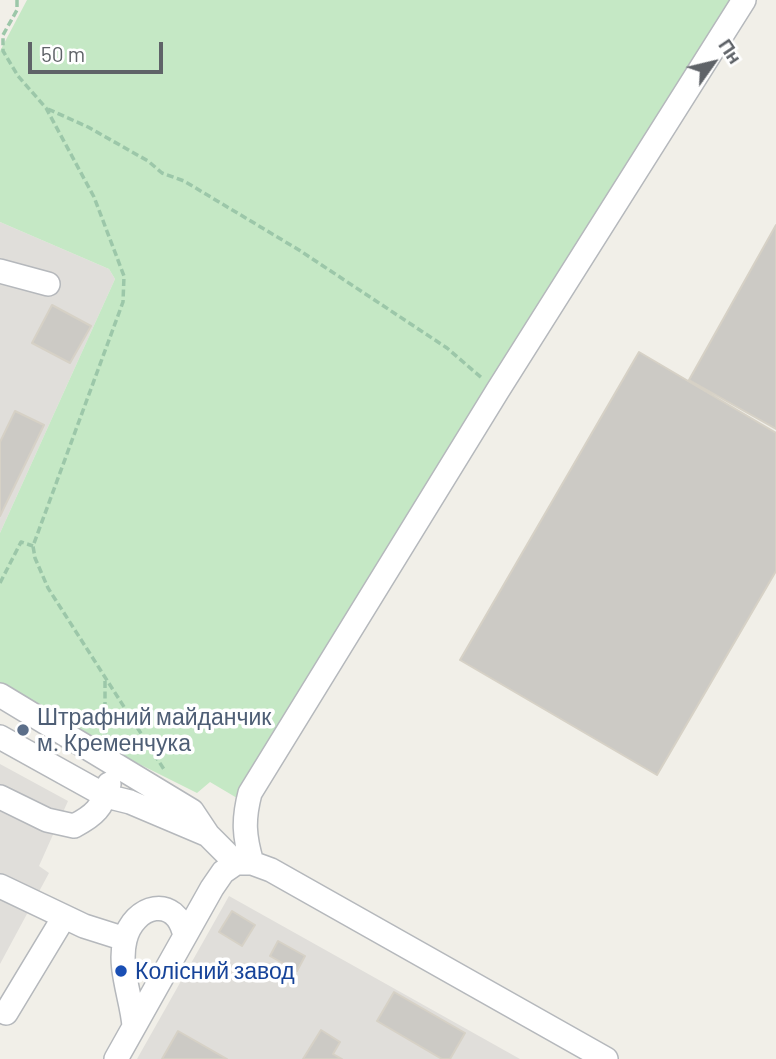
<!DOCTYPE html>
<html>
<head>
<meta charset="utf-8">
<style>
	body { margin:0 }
	#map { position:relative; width:776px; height:1059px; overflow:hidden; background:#f1efe8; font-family:Barlow,sans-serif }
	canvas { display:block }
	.north { position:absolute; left:678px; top:28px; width:70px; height:70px; -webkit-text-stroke:5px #fff; paint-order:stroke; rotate:56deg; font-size:19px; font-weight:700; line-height:28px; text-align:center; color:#5f6368 }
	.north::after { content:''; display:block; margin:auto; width:24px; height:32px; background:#5f6368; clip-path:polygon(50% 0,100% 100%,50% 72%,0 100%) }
	.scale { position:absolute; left:28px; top:42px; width:135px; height:32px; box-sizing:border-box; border:4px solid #5f6368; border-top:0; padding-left:9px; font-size:21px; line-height:24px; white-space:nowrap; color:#5f6368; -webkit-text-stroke:5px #fff; paint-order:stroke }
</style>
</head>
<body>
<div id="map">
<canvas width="776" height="1059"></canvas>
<div class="north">Пн</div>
<div class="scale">50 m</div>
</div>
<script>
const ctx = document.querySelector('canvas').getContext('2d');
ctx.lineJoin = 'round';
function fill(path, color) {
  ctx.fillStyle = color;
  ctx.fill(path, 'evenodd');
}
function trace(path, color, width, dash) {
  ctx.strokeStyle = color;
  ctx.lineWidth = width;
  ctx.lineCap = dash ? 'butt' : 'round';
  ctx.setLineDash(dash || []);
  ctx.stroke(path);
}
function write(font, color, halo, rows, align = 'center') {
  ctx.font = font + ' Barlow,sans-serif';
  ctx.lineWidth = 7;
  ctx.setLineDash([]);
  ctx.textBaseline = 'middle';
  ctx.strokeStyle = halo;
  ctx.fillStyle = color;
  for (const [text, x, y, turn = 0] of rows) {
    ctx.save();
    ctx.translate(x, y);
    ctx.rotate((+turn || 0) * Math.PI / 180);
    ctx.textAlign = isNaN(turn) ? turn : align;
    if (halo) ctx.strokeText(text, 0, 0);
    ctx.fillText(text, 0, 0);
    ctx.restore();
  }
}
fill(new Path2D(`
	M0 222 109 269 115 279 0 533Z
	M0 764 68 801 39 866 49 873 0 964Z
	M229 896 520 1059H137Z`), '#e0deda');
fill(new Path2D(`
	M27 0H736L237 798 210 782 197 793 97 743 0 705V533L115 279 109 269 0 222V51Z`), '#c5e8c5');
const building = new Path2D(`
	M776 225V429L689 380Z
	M52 305 91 326 70 363 32 343Z
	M639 352 776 433V571L657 775 460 660Z
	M15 411 44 425 0 516V442Z
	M232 911 255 925 242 946 219 932Z
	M278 941 305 956 297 971 270 956Z
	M394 992 465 1033 450 1059H442L377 1021Z
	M321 1030 340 1042 333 1054 342 1059H303Z
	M178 1031 227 1059H162Z`);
fill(building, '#cccac5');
trace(building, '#d6d1c6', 2);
const minor = new Path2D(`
	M0 271 48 284
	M0 695 192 811 208 835
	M0 737 106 796 130 802 208 835 236 863H252L271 870 606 1059
	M0 797 47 820 74 826C95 815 102 808 109 784
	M252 863C244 836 243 820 250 793L498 390 744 0
	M0 886 84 926 125 939
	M6 1013 64 917
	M134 1026C132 999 118 968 125 940 133 905 176 893 185 936
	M116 1059 212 888 223 872 236 863`);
trace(minor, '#b5b8bc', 26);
trace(new Path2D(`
	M17 0V10L3 35V51L18 76 46 108 94 197 124 276 123 302 33 546 35 558 48 588 165 771
	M48 109 88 127 148 161 162 173 184 181 299 250 447 348 483 379
	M0 583 21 542 33 546
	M105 681V736`), '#9cc7a9', 3.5, [7, 3.5]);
trace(minor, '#fff', 23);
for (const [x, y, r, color] of [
	[23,730,7,"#5c6f8a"],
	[121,971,7,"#1a4fb4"]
]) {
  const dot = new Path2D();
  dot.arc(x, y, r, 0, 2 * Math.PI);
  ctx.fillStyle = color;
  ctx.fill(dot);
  trace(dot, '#fff', 2.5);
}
write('23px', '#4e5e75', '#fff', [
	["Штрафний майданчик",37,717],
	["м. Кременчука",37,743]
], 'left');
write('23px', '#164399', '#fff', [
	["Колісний завод",135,971]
], 'left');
</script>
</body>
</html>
